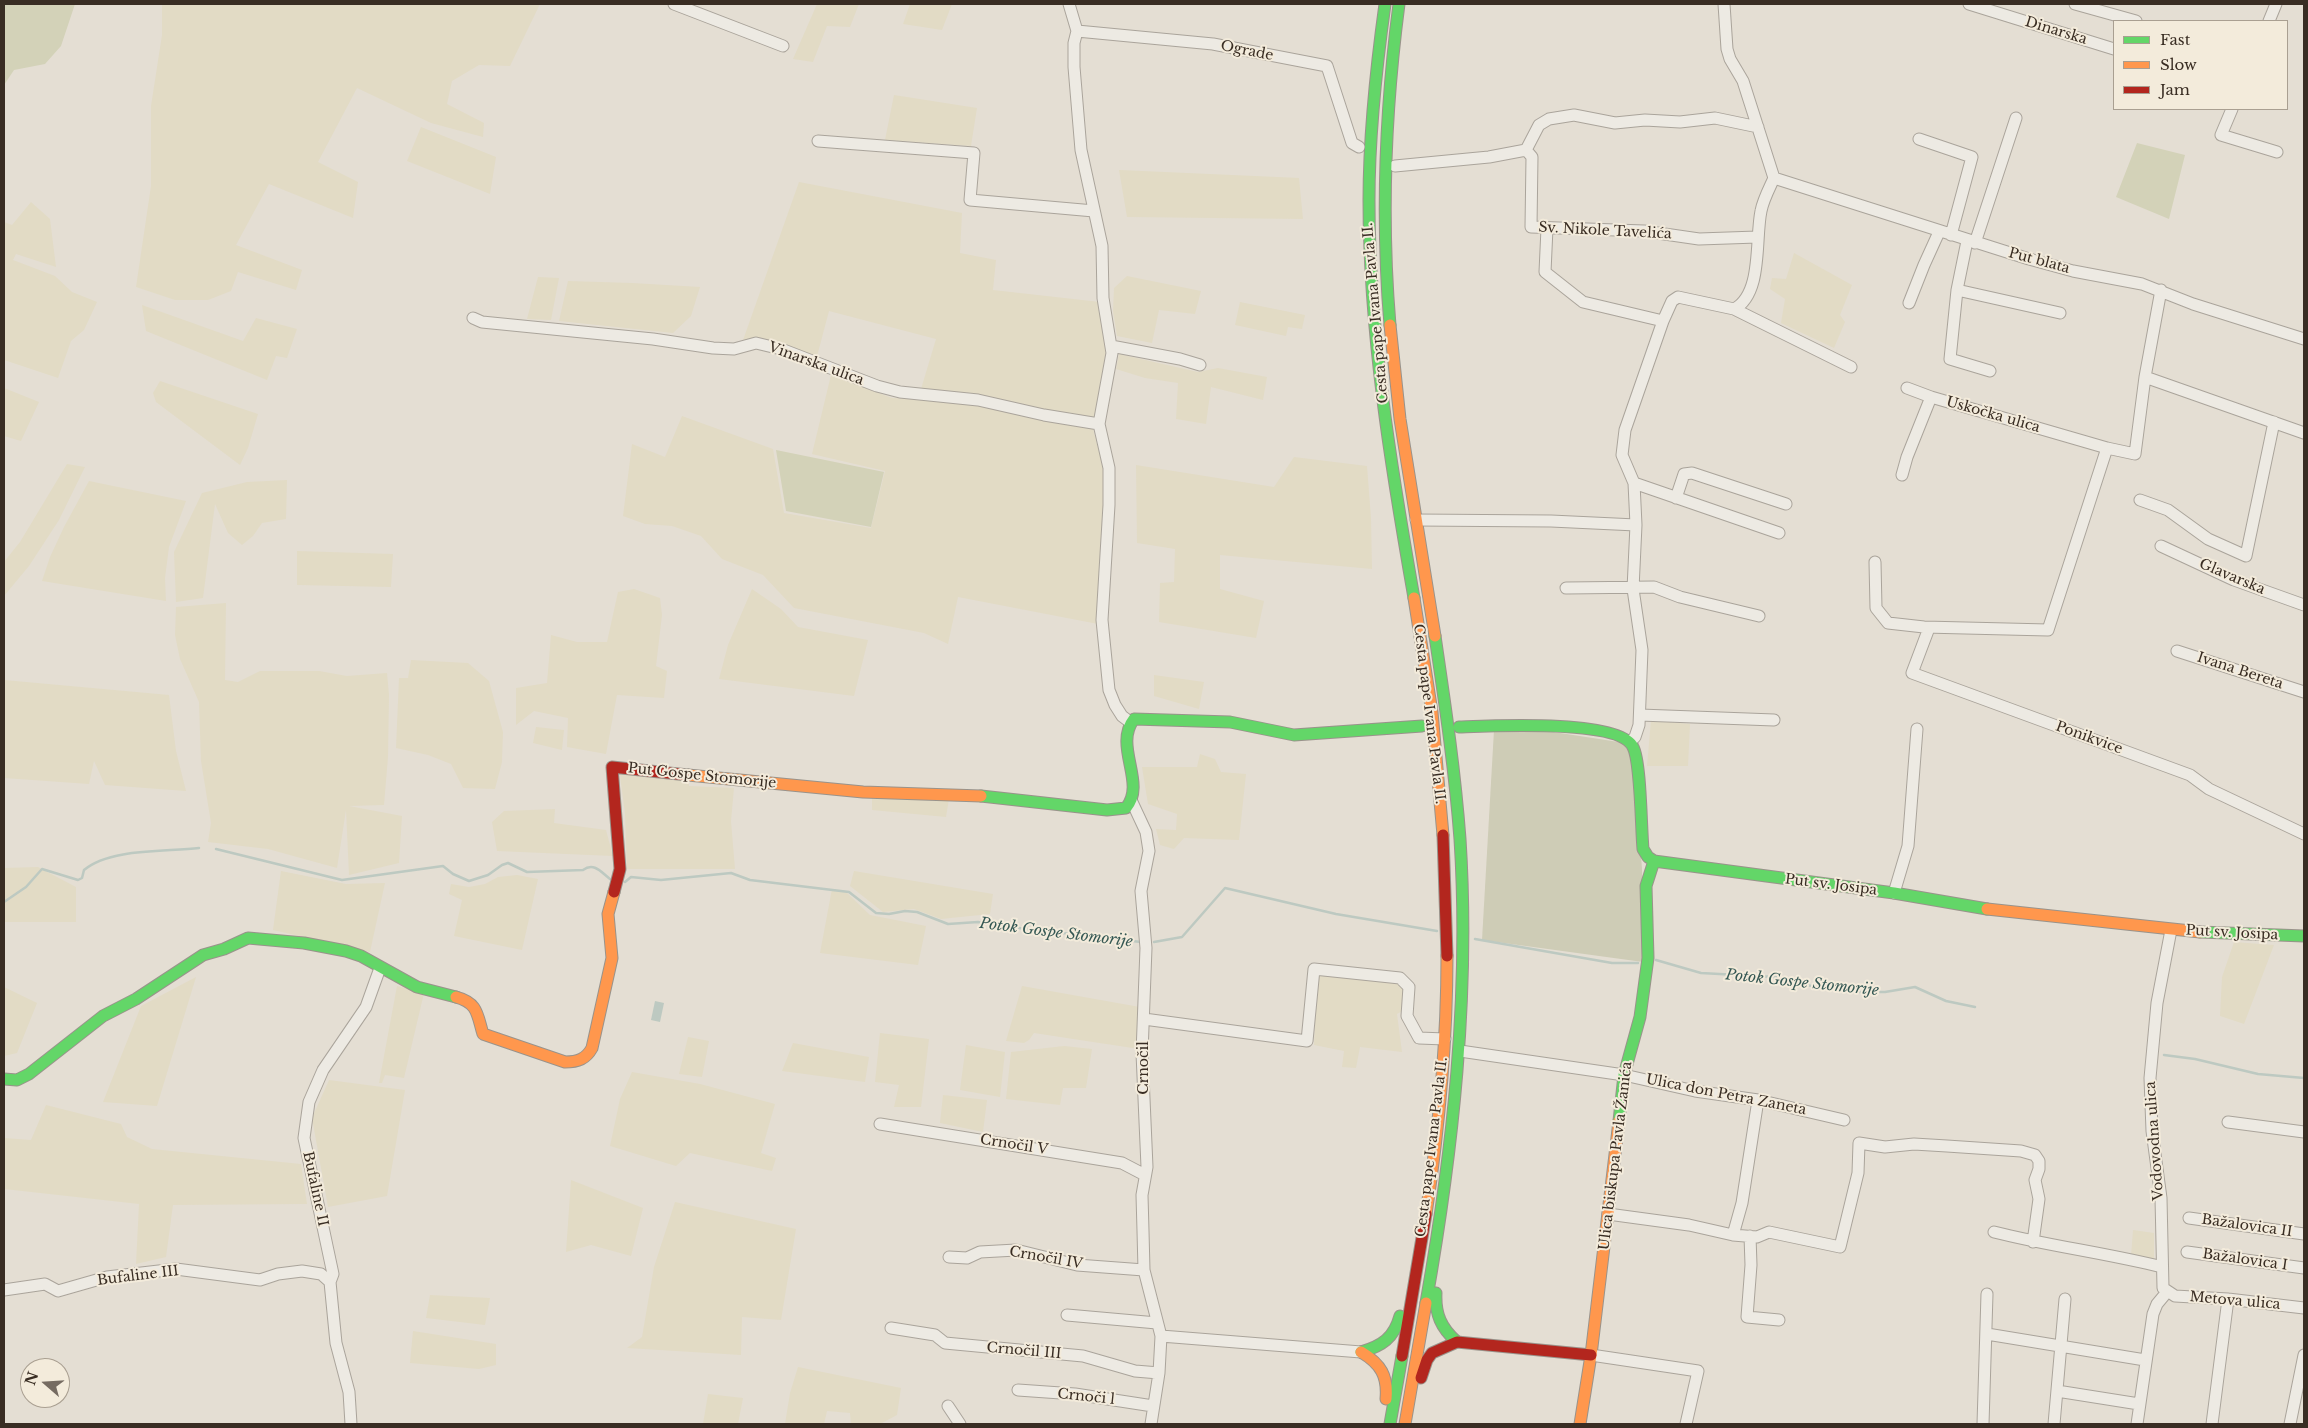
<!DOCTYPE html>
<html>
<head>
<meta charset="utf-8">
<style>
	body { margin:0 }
	#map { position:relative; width:2308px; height:1428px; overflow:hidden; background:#e4ded3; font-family:"Libre Baskerville",serif }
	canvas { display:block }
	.frame { position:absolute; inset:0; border:5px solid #392d23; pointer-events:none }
	.legend { position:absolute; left:2113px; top:20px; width:175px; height:90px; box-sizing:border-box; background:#f3ebdb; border:1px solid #a99f91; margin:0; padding:6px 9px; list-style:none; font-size:15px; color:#392d23 }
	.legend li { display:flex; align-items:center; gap:10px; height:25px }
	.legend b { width:25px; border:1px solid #a99f91 }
	.north { position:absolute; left:20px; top:1358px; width:50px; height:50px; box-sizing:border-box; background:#f3ebdb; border:1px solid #a99f91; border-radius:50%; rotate:289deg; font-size:14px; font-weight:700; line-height:20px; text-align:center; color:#392d23 }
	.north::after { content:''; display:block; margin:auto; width:18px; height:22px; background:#756b61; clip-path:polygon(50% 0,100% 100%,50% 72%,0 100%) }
</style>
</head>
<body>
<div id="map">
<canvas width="2308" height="1428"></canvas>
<div class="frame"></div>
<ul class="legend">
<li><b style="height:6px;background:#63d668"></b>Fast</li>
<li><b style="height:6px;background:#ff974d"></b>Slow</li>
<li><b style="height:6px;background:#b3261e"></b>Jam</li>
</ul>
<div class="north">N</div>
</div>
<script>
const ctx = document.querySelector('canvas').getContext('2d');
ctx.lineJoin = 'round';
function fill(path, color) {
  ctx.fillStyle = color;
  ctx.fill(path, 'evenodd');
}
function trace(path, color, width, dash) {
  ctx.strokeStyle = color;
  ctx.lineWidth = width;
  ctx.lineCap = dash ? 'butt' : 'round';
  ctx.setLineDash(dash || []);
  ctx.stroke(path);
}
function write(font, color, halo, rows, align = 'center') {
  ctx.font = font + ' "Libre Baskerville",serif';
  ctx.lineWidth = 4;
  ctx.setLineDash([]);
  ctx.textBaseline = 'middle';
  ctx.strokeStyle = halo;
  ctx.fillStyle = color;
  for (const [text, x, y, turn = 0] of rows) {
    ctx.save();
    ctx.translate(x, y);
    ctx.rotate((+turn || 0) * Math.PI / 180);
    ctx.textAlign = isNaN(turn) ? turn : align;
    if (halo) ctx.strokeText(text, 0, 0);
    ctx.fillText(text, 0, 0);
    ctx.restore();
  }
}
fill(new Path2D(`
	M162 4H540L510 66 479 65 452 81 447 104 484 123 483 137 431 123 357 88 318 162 358 182 353 218 269 184 236 245 302 270 296 290 238 272 231 291 208 300H175L136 287 151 186V106L162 35Z
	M817 4H859L850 27 827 26 813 62 793 59Z
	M910 4H952L942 30 903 24Z
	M894 95 977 108 971 146 885 140Z
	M421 127 496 157 490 194 407 161Z
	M1119 170 1299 178 1303 219 1127 217Z
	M799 182 962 213 960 253 996 260 993 290 1100 302 1106 351 1093 429 1103 467 1106 502 1098 624 958 597 948 644 924 633 794 608 763 575 722 559 701 536 672 526 645 524 623 516 632 444 665 457 682 416 773 449 784 513 871 528 885 471 812 454 831 375 892 398 918 399 936 339 829 311 816 360 742 343Z
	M31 202 50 219 56 267 16 254 13 260 55 276 72 292 97 302 84 330 71 341 58 378 4 360V222L12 225Z
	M1794 253 1852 285 1840 315 1845 322 1834 348 1781 323 1785 299 1770 289 1772 278 1786 279Z
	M1127 276 1201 291 1195 314 1159 310 1152 343 1117 336 1113 311 1114 288Z
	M538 277 559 278 551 320 527 319Z
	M568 281 632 283 700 287 691 316 673 333 559 321Z
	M1240 302 1305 315 1302 329 1288 327 1286 336 1235 325Z
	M142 305 243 341 256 318 297 329 287 358 276 356 267 380 146 331Z
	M1119 354 1198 372 1218 368 1267 377 1263 400 1211 387 1206 424 1176 419 1178 383 1145 378 1116 369Z
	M160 381 258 414 248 448 240 465 156 402 153 393Z
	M4 388 39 402 21 441 4 436Z
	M1294 457 1367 466 1371 518 1372 569 1220 555V589L1264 601 1256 638 1159 622 1160 583 1174 582 1175 549 1137 543 1136 465 1274 487Z
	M67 464 85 467 59 520 29 566 4 596V562L20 542Z
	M287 480 286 519 262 523 253 536 242 545 228 533 215 504 203 598 176 602 174 552 202 493 247 482Z
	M89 481 186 501 169 547 165 578 166 601 42 581 50 557 64 527Z
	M297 551 393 554 391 587 297 585Z
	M634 589 660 598 662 615 656 666 667 671 664 698 617 695 606 754 567 747 568 718 534 711 516 725V688L547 683 551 635 577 642H607L618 592Z
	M752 589 781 609 798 627 868 640 854 696 719 679 728 645Z
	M226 603 225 680 238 682 260 671H319L347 676 387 673 389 695 388 757 384 805 349 806 402 816 399 863 349 875 346 810 337 868 268 849 208 842 211 823 201 761 199 702 180 659 175 635 176 607Z
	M411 660 468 663 489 681 503 732 502 762 495 789 463 788 451 764 428 755 396 748 399 678H408Z
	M1154 675 1204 682 1199 709 1154 696Z
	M4 680 169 695 176 751 186 791 105 785 94 761 89 784 4 778Z
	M1651 720 1690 724 1688 766H1647Z
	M536 727 564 730 562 750 533 743Z
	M1200 754 1215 759 1221 772 1246 774 1239 840 1184 838 1174 849 1160 845 1156 829 1176 830 1177 814 1148 804 1142 767H1197Z
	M619 768 689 776V786L734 788 731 821 735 869H627L625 814Z
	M872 794 949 799 946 817 872 810Z
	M555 809 554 823 606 830 613 856 497 851 492 822 504 811Z
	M38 867 76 887V922H4V868Z
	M281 871 346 884 385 883 370 952 273 930Z
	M854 871 993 894 990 914 941 919 914 909 883 912 850 886Z
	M517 875 538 879 522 950 454 936 462 900 449 894 451 884 469 887 485 884 498 877Z
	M832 889 846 892 870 915 926 926 918 965 820 953Z
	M2234 942 2274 945 2244 1024 2220 1016 2222 977Z
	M1322 973 1397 983 1403 989 1404 1010 1397 1014 1402 1052 1360 1047 1356 1068 1342 1067 1344 1051 1314 1045 1317 975Z
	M196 977 157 1106 103 1102 141 1006Z
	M397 986 424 993 404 1078 385 1075 382 1083H379Z
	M1022 986 1140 1007 1139 1049 1034 1033 1029 1040 1024 1043 1006 1041Z
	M4 987 37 1003 17 1053 4 1056Z
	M880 1033 929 1039 921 1107H894L899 1085 875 1082Z
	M688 1037 709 1041 702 1077 679 1074Z
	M793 1043 869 1057 865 1082 782 1071Z
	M966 1045 1005 1052 1000 1097 960 1090Z
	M1064 1046 1092 1049 1086 1088H1063L1060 1105 1006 1099 1011 1052Z
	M632 1072 700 1084 775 1104 761 1153 776 1158 772 1171 690 1153 676 1166 610 1146 620 1099Z
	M329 1080 405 1090 387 1196 328 1207 312 1118Z
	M943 1095 987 1100 983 1132 940 1123Z
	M46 1105 121 1124 127 1137 152 1149 301 1164 307 1204 173 1205 166 1257 136 1264 139 1204 4 1189V1138L31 1140Z
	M571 1180 643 1208 631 1256 591 1245 566 1252Z
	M675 1202 796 1229 781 1320 742 1317 741 1355 627 1348 642 1337 654 1267Z
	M2133 1230 2154 1233V1260L2131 1256Z
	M430 1295 490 1298 485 1325 426 1318Z
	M413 1331 496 1344V1365L479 1369 410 1363Z
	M798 1367 901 1388 897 1415 880 1424H851L850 1413 827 1411 824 1424H785L790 1393Z
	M708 1394 743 1398 738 1424H703Z`), '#e2dbc5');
fill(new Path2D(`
	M4 4H75L61 46 45 64 14 70 4 85Z
	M2137 143 2185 155 2169 219 2116 197Z
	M776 450 884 472 871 527 786 511Z`), '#d3d2b8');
fill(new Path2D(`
	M1494 730 1547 731 1625 743 1634 760 1642 869 1643 962 1482 940Z`), '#ceccb6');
fill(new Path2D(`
	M655 1001 664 1003 660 1022 651 1020Z`), '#bdc9c1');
trace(new Path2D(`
	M216 849 342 880 443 866 453 874 469 881 488 875 502 865 508 863 527 872 583 870C594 862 601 872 610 879
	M625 882 631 877 661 880 731 873 750 880 849 892 876 913 889 914 905 911 917 912 948 924 978 922 1001 926 1141 942
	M4 902 26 887 42 869 78 880 82 878 84 870C110 848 166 852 199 848
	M1475 939 1612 963H1638
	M1154 942 1182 937 1225 888 1336 914 1437 931
	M1656 960 1701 973 1775 977 1805 985 1851 992H1885L1915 987 1946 1001 1975 1007
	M2164 1055 2195 1059 2258 1074 2304 1078`), '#bdc9c1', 2.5);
const street = new Path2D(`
	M674 4 783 46
	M1069 4 1077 31 1074 43V67L1081 150 1102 246 1103 298 1112 353 1099 424 1109 468V505L1102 620 1109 690 1115 705 1122 716 1130 722
	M1724 4 1727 49 1730 59 1743 81 1774 178
	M1969 4 2114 49
	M2075 4 2136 21
	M2269 21 2276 4
	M1077 31 1213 44 1327 66 1352 143 1359 147
	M2232 109 2221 135 2277 152
	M1919 139 1972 157 1951 235
	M818 141 974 153 970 200 1094 211
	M1526 150 1532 157 1531 227 1644 231 1699 239 1757 237
	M1395 166 1489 157 1526 150 1539 125 1549 119 1574 115 1615 123 1645 120 1680 122 1715 118 1758 127
	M1774 178 2029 259 2073 271 2142 284 2193 304 2304 339
	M1547 228 1545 272 1583 302 1663 321
	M1967 241 1957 290 1950 359 1990 371
	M1975 243 2016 118
	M1957 290 2060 313
	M1909 303 1924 265 1939 232
	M1734 309 1851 367
	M473 318 482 322 653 339 713 348 734 349 756 343 781 349 877 386 900 392 978 400 1044 415 1099 424
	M1111 346 1180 359 1200 365
	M2145 377 2304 433
	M1907 388 1931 397
	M1902 475 1907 457 1931 397 2107 448 2135 454 2145 377 2161 290
	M1634 483 1779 533
	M1676 498 1684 474 1692 473 1786 504
	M2140 500 2168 510 2208 539 2246 556 2274 422
	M1416 520 1551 521 1636 525
	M2161 546 2234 580 2304 605
	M1875 562 1876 608 1888 623 1924 627 2048 630 2107 448
	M1566 588 1654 587 1680 597 1759 616
	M1929 628 1912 673 2190 775 2209 789 2304 834
	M2177 651 2304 692
	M1640 715 1774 720
	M1630 742 1635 737 1639 725 1642 650 1633 589 1636 525 1634 483 1622 455 1625 430 1663 321 1672 301 1678 297 1734 309C1763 294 1755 239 1761 211 1763 200 1769 189 1774 178
	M1132 802 1146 832 1149 851 1141 891 1146 948 1142 1053 1147 1167 1142 1195 1143 1231 1144 1270 1161 1336 1159 1373 1151 1424
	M1894 893 1908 846 1917 729
	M2171 930 2157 1003 2150 1078 2152 1131 2161 1198 2163 1288 2175 1296 2228 1299 2304 1308
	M1144 1019 1307 1041 1314 969 1400 978 1409 987 1407 1016 1419 1038 1445 1039
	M1460 1051 1624 1075 1695 1091 1758 1100 1844 1120
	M2228 1122 2304 1132
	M880 1124 1122 1163 1145 1175
	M1608 1214 1689 1225 1733 1235 1757 1237 1769 1232 1840 1247 1858 1173 1859 1143 1885 1147 1914 1144 1947 1146 2021 1151 2035 1155 2039 1161V1169L2035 1180 2039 1199 2033 1242
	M2189 1218 2304 1234
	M1994 1232C2049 1246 2106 1253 2162 1267
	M1733 1235 1742 1203 1758 1100
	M1750 1236 1751 1265 1747 1317 1779 1320
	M2187 1252 2304 1268
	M949 1257 967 1258 980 1252 1016 1250 1077 1265 1144 1270
	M4 1290 45 1284 58 1291 107 1277 176 1269 260 1280 278 1274 302 1271 321 1274 330 1282
	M1067 1315 1157 1323
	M891 1328 935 1335 945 1343 1083 1356 1135 1371 1159 1373
	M1987 1334 2145 1360
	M1161 1336 1361 1352
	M1591 1355 1698 1371 1686 1424
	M1018 1390 1075 1394 1153 1406
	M2057 1391 2139 1404
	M948 1406 960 1424
	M351 1424 349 1392 336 1343 330 1282 333 1274 304 1138 309 1102 323 1070 366 1007 380 968
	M1983 1424 1987 1294
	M2054 1424 2065 1299
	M2137 1424 2153 1314 2157 1304 2167 1292
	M2212 1424 2228 1299
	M2290 1424 2304 1355`);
const fast = new Path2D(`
	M1385 4C1376 69 1369 134 1369 200 1369 333 1391 467 1414 598
	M1390 325C1381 218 1385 111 1399 4
	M1459 727C1489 726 1620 719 1633 747 1641 762 1641 828 1643 849L1648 857 1654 861 1894 893 1987 909
	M981 796 1107 810 1126 808C1147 783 1113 746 1134 719L1230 722 1294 735 1422 726
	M2200 932 2304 936
	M4 1079 17 1080 29 1074 103 1016 136 999 203 955 224 949 248 938 304 943 346 951 361 956 417 987 456 997
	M1619 1121 1624 1075 1640 1017 1648 958 1646 886 1654 861
	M1436 1293C1435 1314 1441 1328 1457 1342
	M1426 1303C1453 1150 1470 995 1460 839 1455 771 1445 704 1435 636
	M1361 1352C1382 1346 1394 1338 1400 1316
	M1390 1424 1402 1356`);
const slow = new Path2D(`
	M1390 325 1400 419 1435 636
	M1414 598 1432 712 1443 835
	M688 775 863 792 981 796
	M1987 909 2200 932
	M456 997C478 1003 477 1014 483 1034L565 1062C578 1062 586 1059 592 1048L612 958 608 914 614 892
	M1426 1214C1439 1128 1447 1043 1447 956
	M1361 1352C1381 1364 1388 1376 1386 1399
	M1405 1424 1426 1303
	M1580 1424 1591 1355 1619 1121`);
const jam = new Path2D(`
	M1443 835 1447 956
	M614 892 620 869 612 767 688 775
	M1402 1356 1426 1214
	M1421 1378 1427 1360 1432 1353 1457 1342 1591 1355`);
trace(street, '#aaa49b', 13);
trace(fast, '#99938b', 13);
trace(slow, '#99938b', 13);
trace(jam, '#99938b', 13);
trace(street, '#edeae3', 11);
trace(fast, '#63d668', 11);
trace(slow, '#ff974d', 11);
trace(jam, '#b3261e', 11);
write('14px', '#392d23', '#f3ebdb', [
	["Dinarska",2056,31,17],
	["Ograde",1247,51,11],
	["Sv. Nikole Tavelića",1605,231,3],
	["Put blata",2039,261,15],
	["Cesta pape Ivana Pavla II.",1376,313,-95],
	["Vinarska ulica",816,364,20],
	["Uskočka ulica",1993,415,16],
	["Glavarska",2232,577,23],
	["Ivana Bereta",2240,671,18],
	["Cesta pape Ivana Pavla II.",1429,714,83],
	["Ponikvice",2089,738,20],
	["Put Gospe Stomorije",702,776,6],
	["Put sv. Josipa",1831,885,7],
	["Put sv. Josipa",2232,933,3],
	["Crnočil",1144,1068,-90],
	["Ulica don Petra Zaneta",1726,1095,11],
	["Vodovodna ulica",2155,1141,-94],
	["Crnočil V",1014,1145,9],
	["Cesta pape Ivana Pavla II.",1432,1147,-83],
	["Ulica biskupa Pavla Žanića",1616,1156,-83],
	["Bufaline II",315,1189,78],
	["Bažalovica II",2247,1226,8],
	["Crnočil IV",1046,1258,10],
	["Bažalovica I",2245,1260,8],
	["Bufaline III",138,1276,-7],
	["Metova ulica",2235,1301,5],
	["Crnočil III",1024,1351,5],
	["Crnoči l",1086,1397,6]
]);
write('italic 15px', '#345753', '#f3ebdb', [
	["Potok Gospe Stomorije",1056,933,7],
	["Potok Gospe Stomorije",1802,983,6]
]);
</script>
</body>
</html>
